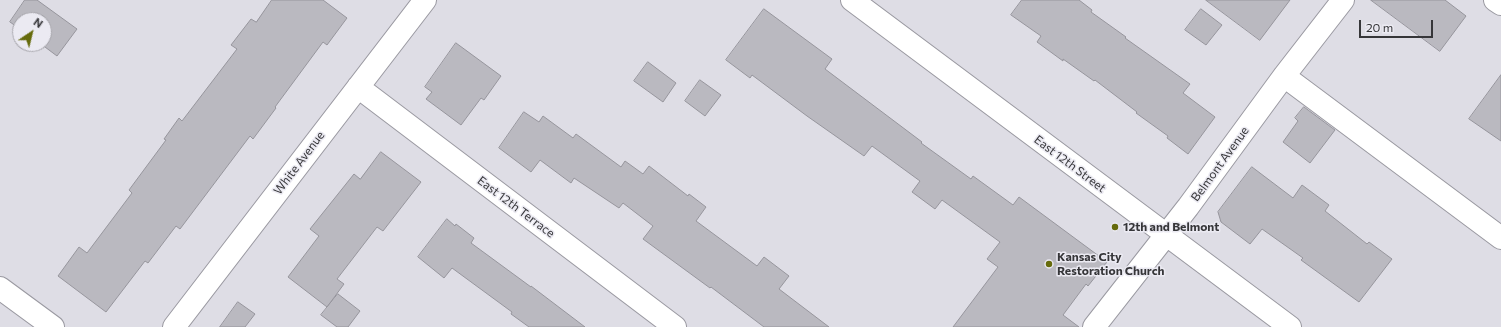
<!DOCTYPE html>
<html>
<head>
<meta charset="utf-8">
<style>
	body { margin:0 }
	#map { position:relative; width:1501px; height:327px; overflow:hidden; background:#dedde5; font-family:Commissioner,sans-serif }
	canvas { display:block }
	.north { position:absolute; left:12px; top:12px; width:40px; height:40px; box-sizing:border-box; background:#ebeaf2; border:1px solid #a3a2a8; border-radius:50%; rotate:35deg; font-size:11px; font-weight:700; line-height:16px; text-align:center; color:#363639 }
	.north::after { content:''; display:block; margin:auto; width:14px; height:18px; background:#666b0c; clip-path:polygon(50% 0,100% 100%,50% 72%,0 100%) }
	.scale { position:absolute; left:1359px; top:20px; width:74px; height:18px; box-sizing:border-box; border:2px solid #363639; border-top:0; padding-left:5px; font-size:12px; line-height:14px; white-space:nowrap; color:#363639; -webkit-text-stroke:3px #ebeaf2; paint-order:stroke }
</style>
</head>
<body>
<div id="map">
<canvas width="1501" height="327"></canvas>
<div class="north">N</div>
<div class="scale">20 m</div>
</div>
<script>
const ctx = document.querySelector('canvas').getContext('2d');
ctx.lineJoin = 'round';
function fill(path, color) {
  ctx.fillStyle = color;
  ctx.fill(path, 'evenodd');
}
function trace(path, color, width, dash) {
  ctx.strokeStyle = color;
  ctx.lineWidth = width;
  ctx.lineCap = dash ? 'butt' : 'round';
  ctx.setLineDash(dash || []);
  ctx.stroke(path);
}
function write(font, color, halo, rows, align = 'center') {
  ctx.font = font + ' Commissioner,sans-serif';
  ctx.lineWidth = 3;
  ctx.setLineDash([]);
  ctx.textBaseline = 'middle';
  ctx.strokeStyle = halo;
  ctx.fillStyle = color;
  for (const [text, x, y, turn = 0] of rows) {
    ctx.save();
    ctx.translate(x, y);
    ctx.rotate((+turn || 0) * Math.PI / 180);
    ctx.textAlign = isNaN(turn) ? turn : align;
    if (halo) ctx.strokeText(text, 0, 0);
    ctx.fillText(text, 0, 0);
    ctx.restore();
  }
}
const building = new Path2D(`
	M25 0H37L77 29 57 56 41 44H44V20H20V29L10 22Z
	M272 0H323L347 18 327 45 323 42 275 107 276 108 253 139 250 136 180 229 176 226 148 263 145 261 106 312 58 276 79 247 87 253 132 193 129 190 166 140 164 139 179 118 182 121 237 49 231 45 251 19 256 22Z
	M1022 0H1079L1092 10 1091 12 1126 37 1125 38 1190 84 1183 93 1215 117 1188 154 1167 138 1168 136 1136 113 1137 112 1095 80 1094 81 1063 59V61L1037 42 1041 36 1011 15Z
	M1206 0H1290L1260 40Z
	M1371 0H1445L1466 16 1440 51Z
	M764 9 832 59 825 69 922 142 921 143 971 179 973 176 1013 205 1019 197 1107 262 1088 286 1086 284 1063 315 1079 327H953L998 267 987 259 1000 242 942 200 935 209 912 192 920 181 872 146 864 156 807 116 752 75 750 78 726 60Z
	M1201 9 1222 25 1206 45 1185 30Z
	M456 43 501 76 484 100 481 98 461 125 426 99 432 92 425 87Z
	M648 62 676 83 663 102 634 81Z
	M1501 75V141L1469 119Z
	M700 80 721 95 705 116 685 101Z
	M1304 107 1335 130 1310 163 1283 142 1298 121 1295 118Z
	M524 112 539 122 543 116 573 138 576 134 621 167 625 161 643 174 649 166 688 196 689 194 706 207 696 221 757 266 764 257 789 276 779 289 829 327H764L711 287 710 288 643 239 653 226 623 203 619 208 574 178 571 183 540 160 531 172 499 148Z
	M381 152 421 182 383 231 377 227 337 279 344 284 327 307 288 277 319 236 310 229 354 174 360 179Z
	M1252 167 1293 198 1302 185 1329 205 1325 211 1367 244 1369 242 1392 259 1359 302 1301 260 1303 258 1262 229 1250 244 1221 222 1218 212Z
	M447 219 455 226 456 224 474 238 471 243 531 287V286L585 327H529L511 314 512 312 452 268 444 278 418 257Z
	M338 294 360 311 348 327H337L321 315Z
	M238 302 255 314 245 327H220Z`);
fill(building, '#bab9c0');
trace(building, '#96959c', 1);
const minor = new Path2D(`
	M852 0 1290 327
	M1495 0 1501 4
	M1284 76 1501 238
	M358 87 675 327
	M0 288 53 327
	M174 327 425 0
	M1094 327 1188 207 1284 76 1343 0`);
trace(minor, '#9a99a1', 24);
trace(minor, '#fff', 22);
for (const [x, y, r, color] of [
	[1115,227,4,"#666b0c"],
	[1049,264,4,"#666b0c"]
]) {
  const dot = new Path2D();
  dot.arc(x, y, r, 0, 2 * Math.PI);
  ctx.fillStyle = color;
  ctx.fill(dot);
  trace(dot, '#ebeaf2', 1.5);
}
write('12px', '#363639', '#ebeaf2', [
	["White Avenue",299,163,-53],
	["East 12th Street",1070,164,37],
	["Belmont Avenue",1220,164,-54],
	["East 12th Terrace",516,207,37]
]);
write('bold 12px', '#363639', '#ebeaf2', [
	["12th and Belmont",1123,227],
	["Kansas City",1057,257],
	["Restoration Church",1057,271]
], 'left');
</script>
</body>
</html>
